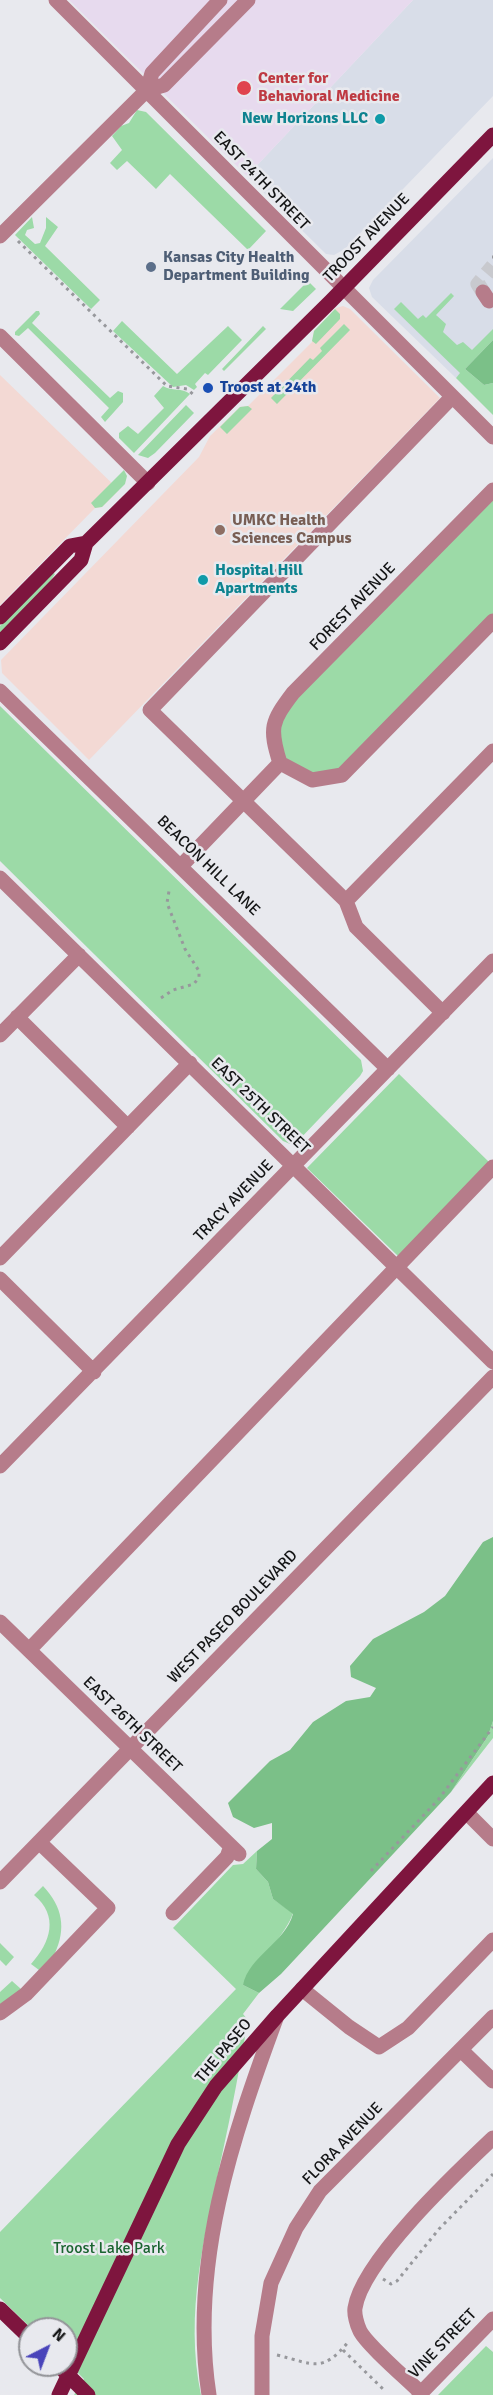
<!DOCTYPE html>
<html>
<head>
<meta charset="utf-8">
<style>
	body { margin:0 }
	#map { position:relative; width:493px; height:2395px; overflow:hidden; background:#e8e9ee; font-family:Signika,sans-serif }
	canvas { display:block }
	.north { position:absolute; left:18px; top:2317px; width:60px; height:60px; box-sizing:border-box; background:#e8e9ee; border:2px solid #939498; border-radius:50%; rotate:42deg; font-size:16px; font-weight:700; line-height:24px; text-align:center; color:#141516 }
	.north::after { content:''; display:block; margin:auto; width:21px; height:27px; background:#4944ba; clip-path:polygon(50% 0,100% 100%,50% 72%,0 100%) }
</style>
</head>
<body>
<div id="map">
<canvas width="493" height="2395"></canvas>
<div class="north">N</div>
</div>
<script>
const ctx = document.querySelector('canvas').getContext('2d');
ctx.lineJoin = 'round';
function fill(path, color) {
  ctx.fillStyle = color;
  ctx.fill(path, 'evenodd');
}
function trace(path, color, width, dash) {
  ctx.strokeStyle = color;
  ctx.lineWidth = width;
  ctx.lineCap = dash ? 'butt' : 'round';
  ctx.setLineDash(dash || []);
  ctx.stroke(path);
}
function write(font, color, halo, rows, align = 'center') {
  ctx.font = font + ' Signika,sans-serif';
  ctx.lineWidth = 5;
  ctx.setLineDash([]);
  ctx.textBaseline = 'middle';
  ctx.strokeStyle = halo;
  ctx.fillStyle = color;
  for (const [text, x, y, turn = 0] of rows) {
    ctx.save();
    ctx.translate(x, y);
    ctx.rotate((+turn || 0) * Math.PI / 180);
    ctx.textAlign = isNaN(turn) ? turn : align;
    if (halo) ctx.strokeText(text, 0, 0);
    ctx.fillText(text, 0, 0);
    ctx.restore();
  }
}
fill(new Path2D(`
	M413 0H493V96L345 249 334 255 326 254 247 176Z
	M493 158V340L456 378 372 297 369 288 373 280Z`), '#d8dde8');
fill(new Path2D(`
	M343 306 350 309 440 398 89 760 2 673 1 660 199 457 210 436 240 407 248 406 312 342 314 331 336 308Z
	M0 375 119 490 102 507 95 508 0 605Z`), '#f3d9d4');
fill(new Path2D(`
	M69 0H413L247 176Z`), '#e7daee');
fill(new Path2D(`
	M137 110 146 112 266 231 248 250 170 174 156 189 127 161 117 170 110 163 122 150 112 136 121 126 129 123Z
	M32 217 34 228 27 230 25 235 35 244 40 243 46 228V217L58 227 45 246 100 300 91 309 15 235Z
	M308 281 316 289 293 311 280 309Z
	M451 293 454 296 436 315 446 324 443 332 457 345 463 342 472 350 493 329V340L465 369 484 385 493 383V415L456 378 460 373 394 309 401 302 418 319 423 315 426 318Z
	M335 309 340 314V319L316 344 312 341 314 331Z
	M36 311H39L40 314 32 323 110 398 118 391 123 393V402L105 422 101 417 109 408 28 328 19 336 15 335V332Z
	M122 321 177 374 228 326 242 340 208 375 205 373 195 384 197 387 194 390 186 385 173 387 113 331Z
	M344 324 350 330 277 404 271 398 310 358 313 360 322 351 320 348Z
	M263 326 266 329 224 371 222 369Z
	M163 386C172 392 182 387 190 394L134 453 119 438V433L128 426 138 434 164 408 154 396Z
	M186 405 194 413 155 453 148 458 138 455Z
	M248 406 252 409 227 434 220 427 240 407Z
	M124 470 127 476 125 484 102 507 95 508 91 503Z
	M493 498V614L335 772 313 774 285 759 278 732 287 707Z
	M52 572 55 574 42 594 0 637V626Z
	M0 706 361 1060 363 1071 360 1076 297 1142 290 1144 283 1141 0 861Z
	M399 1074 489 1162 398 1256 307 1168Z
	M493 1721V1738L451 1792 488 1736Z
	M257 1851 256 1869 268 1882 273 1899 293 1913C288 1931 255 1967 243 1985L259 1993 243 2014 248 2020C240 2065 232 2110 222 2155 205 2235 184 2312 201 2395H74L84 2379 66 2361V2329H32L0 2298V2232L236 1989 173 1928 233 1865 243 1864Z
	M43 1886C63 1907 66 1929 55 1953 52 1959 43 1966 39 1970L31 1964C51 1942 59 1916 34 1895Z
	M0 1943 14 1957 6 1966 0 1960Z
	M12 1981 21 1989 0 2007V1992Z
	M486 2346 493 2352V2395H438Z`), '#9cdaa7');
fill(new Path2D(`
	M493 340V383L484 385 465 369Z
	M493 1537V1721L488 1736 451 1792 281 1974 259 1993 243 1985C249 1956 285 1943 293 1914L273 1899 268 1882 256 1869 257 1851 272 1839V1823L254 1828 233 1817 228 1803 270 1761 290 1750 313 1722 346 1701 370 1697 376 1688 351 1677 350 1666 373 1639 424 1612 445 1596 483 1542Z`), '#7bc088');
trace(new Path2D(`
	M483 292 478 284 493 266`), '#c8c9ce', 15, [15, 8]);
trace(new Path2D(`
	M18 241 167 386 187 389 194 395
	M492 257H493
	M161 998 173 990 194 984 199 977V971L185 949 167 903 169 891
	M371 1871 438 1800 493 1727
	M383 2279 391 2284 397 2281 439 2229 493 2174
	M343 2350 384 2390
	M277 2355C314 2364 322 2374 349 2341`), '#97989c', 3, [3, 4.5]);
trace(new Path2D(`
	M56 0 493 437
	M147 90 164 85 248 0
	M0 236 147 90 152 73 220 0
	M483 292 489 301
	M0 336 148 483
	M452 397 150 710 346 901 493 751
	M493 490 293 693C271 722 269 728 280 763L312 780 342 775 493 621
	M0 691 388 1069
	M181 866 280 763
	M0 878 493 1362
	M346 901 356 927 443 1013
	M17 1017 128 1127
	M0 1035 79 955
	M0 1258 190 1063
	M0 1279 94 1372
	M0 1466 493 961
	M0 1622 239 1854
	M29 1650 493 1167
	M467 1813 493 1839
	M0 1882 493 1377
	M173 1913 227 1857 231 1846
	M302 1989 349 2027 379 2047 408 2028 493 1940
	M0 2013 26 1994 108 1908 39 1842
	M461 2050 493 2081
	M421 2393C408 2380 367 2345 360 2331 357 2325 354 2314 355 2308 362 2261 457 2172 493 2138
	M209 2395C189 2264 232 2138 277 2016
	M262 2395V2336L271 2283 296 2228 320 2191 493 2017
	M419 2395 493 2319`), '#b67c8a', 15);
trace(new Path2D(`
	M0 617 70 546 86 543
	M0 643 81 560 86 543 331 301 493 135
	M0 2309 30 2338
	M58 2365 88 2395
	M59 2395 178 2144 216 2086 277 2016 493 1783`), '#7e153e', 15);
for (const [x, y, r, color] of [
	[244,88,8,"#e0444e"],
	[380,119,6,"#0f9aa8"],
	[151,267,6,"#5c6f8a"],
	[208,388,6,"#1a4fb4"],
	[220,530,6,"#8d6e63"],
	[203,580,6,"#0f9aa8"]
]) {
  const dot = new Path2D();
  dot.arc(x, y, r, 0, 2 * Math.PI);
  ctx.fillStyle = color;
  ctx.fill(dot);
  trace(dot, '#e8e9ee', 2);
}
write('bold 16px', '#be3a42', '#e8e9ee', [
	["Center for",258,79],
	["Behavioral Medicine",258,97]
], 'left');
write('bold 16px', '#0d838f', '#e8e9ee', [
	["New Horizons LLC",368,119],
	["Hospital Hill",215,571,"left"],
	["Apartments",215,589,"left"]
], 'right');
write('16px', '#141516', '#e8e9ee', [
	["EAST 24TH STREET",261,181,46],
	["TROOST AVENUE",367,238,-46],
	["FOREST AVENUE",353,607,-46],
	["BEACON HILL LANE",208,866,44],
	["EAST 25TH STREET",260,1106,44],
	["TRACY AVENUE",234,1201,-46],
	["WEST PASEO BOULEVARD",233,1617,-46],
	["EAST 26TH STREET",132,1725,44],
	["THE PASEO",224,2051,-50],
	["FLORA AVENUE",343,2144,-46],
	["VINE STREET",443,2344,-46]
]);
write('bold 16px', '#4e5e75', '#e8e9ee', [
	["Kansas City Health",163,258],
	["Department Building",163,276]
], 'left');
write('bold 16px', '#164399', '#e8e9ee', [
	["Troost at 24th",220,388]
], 'left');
write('bold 16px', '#785e54', '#e8e9ee', [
	["UMKC Health",232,521],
	["Sciences Campus",232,539]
], 'left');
write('16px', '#1a6430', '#e8e9ee', [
	["Troost Lake Park",109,2249]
]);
</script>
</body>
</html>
